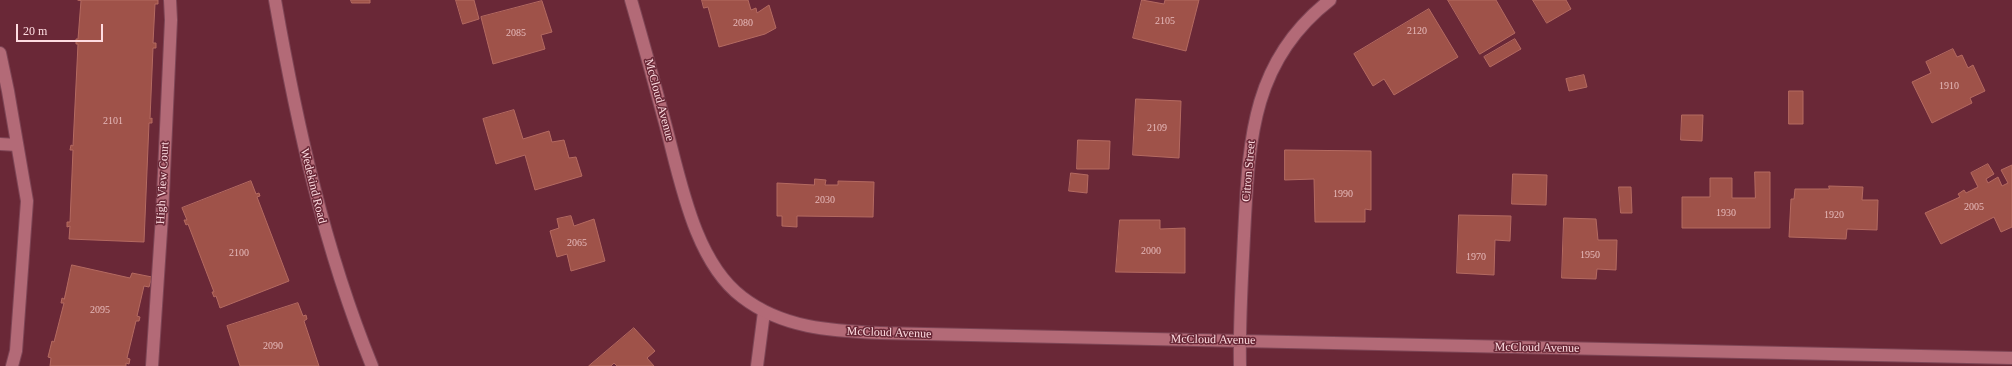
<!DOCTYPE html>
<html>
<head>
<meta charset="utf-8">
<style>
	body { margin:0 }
	#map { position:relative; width:2012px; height:366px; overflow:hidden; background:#6a2837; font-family:"Times New Roman",serif }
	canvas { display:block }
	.scale { position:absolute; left:16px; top:24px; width:87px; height:18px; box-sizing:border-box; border:2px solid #fedce1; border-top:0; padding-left:5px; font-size:12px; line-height:14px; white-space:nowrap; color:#fedce1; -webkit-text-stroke:3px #6a2837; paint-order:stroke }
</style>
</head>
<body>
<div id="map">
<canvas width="2012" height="366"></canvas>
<div class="scale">20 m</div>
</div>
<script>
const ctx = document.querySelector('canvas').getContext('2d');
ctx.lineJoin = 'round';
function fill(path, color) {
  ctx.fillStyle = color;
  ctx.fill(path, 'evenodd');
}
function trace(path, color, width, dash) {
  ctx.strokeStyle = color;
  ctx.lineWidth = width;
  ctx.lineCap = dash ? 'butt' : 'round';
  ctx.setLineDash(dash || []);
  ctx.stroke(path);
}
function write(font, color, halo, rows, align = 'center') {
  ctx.font = font + ' "Times New Roman",serif';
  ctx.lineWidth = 3;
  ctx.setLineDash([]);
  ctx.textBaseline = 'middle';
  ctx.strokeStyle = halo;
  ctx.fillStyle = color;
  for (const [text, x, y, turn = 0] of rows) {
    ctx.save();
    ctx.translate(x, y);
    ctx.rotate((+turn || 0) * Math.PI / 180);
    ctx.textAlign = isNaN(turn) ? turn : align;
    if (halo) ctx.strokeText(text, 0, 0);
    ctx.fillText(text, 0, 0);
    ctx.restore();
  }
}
const building = new Path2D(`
	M78 0H158V4H155L153 43H156V48H153L150 119 152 118V123H149L144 242 69 239 70 226 67 227V222H70L73 150H70L71 145 73 146 78 44H76V39H78L81 1Z
	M351 0H370V3H352Z
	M456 0H474L479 19 463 24Z
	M702 0H748L751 10 756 8 757 13 769 5 776 28 765 34 719 47 708 7 704 8Z
	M1142 0 1164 4 1165 0H1199L1186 51 1133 38Z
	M1448 0H1496L1515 33 1480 54Z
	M1533 0H1566L1571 9 1547 23Z
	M542 1 552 32 541 35 545 49 493 64 481 17Z
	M1429 9 1458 57 1394 95 1384 79 1373 86 1354 54Z
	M1515 39 1521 49 1490 67 1484 57Z
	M1953 49 1957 57 1962 55 1968 68 1973 65 1985 91 1970 98 1972 103 1932 123 1912 82 1931 73 1926 62Z
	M1584 75 1587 87 1569 91 1566 79Z
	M1789 91H1803V124H1789Z
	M1136 99 1181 101 1179 158 1133 155Z
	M514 110 523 139 549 131 552 142 564 140 569 158 576 157 582 176 535 190 525 155 496 164 483 119Z
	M1682 115H1703L1702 141 1681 140Z
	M1078 140 1110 141 1109 169H1077Z
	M1285 150 1371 151V210L1365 209V222H1315L1314 179 1285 180Z
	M1988 164 1994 174 1986 179 1988 183 1998 177 2002 186 2008 183 2001 170 2012 165V227L2001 232 1994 217 1941 244 1925 213 1960 197 1958 194 1964 190 1966 193 1978 187 1971 173Z
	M1755 172H1770V228H1682V197H1710V178H1732V198H1755Z
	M1071 173 1088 175 1087 193 1069 191Z
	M1513 174 1547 175 1546 205 1512 204Z
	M815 179 826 180 825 185H838V181L874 182 873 217 797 216V227L782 226V216H777V183L814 185Z
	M251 181 256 194 259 193 260 196 257 197 289 281 220 308 216 296 214 297 212 292H214L188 224 186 225 184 220H187L182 208Z
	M1829 186 1863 187 1862 200H1878L1877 230 1847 229 1846 239 1789 237 1791 199H1794L1795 189H1829Z
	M1619 187H1631L1632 213H1621Z
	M1459 215 1511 216 1510 241 1495 240 1494 275 1457 273Z
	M571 216 574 226 594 219 605 261 571 271 567 254 557 257 550 231 559 228 557 219Z
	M1564 218 1596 219 1598 240H1617L1616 270 1597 269 1596 279 1562 278Z
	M1120 220H1160V229L1185 228V273L1116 272Z
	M72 265 130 278 132 273 152 277 149 287 144 286 137 316 140 317 139 321H136L127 358 130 359 129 364 126 363V366H50L51 358 48 357 52 341 54 342 64 303H61L62 298 64 299Z
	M298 303 303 316 306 315 307 319 304 321 319 366H240L227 326Z
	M634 328 655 351 647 358 654 366H617L614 363 611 366H589Z`);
fill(building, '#9f5249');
trace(building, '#b46a61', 1);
const lane = new Path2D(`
	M0 53 8 91 27 201 16 351 12 366
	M0 144 17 145
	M152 366 162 216 171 20 170 0
	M757 366 764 312`);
const street = new Path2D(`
	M631 0C643 41 654 82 665 123 680 178 694 261 742 297 782 328 831 331 880 333L2012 358
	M1240 366C1239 322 1242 279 1244 236 1249 143 1250 62 1330 0`);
const secondary = new Path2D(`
	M275 0C297 125 324 248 372 366`);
trace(lane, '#7e4555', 14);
trace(street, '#7e4555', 14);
trace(secondary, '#7e4555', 14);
trace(lane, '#b36a77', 12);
trace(street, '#b36a77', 12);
trace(secondary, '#b36a77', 12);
write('10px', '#e6babb', null, [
	["2105",1165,21],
	["2080",743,23],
	["2120",1417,31],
	["2085",516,33],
	["1910",1949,86],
	["2101",113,121],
	["2109",1157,128],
	["1990",1343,194],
	["2030",825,200],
	["2005",1974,207],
	["1930",1726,213],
	["1920",1834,215],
	["2065",577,243],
	["2000",1151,251],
	["2100",239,253],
	["1950",1590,255],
	["1970",1476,257],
	["2095",100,310],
	["2090",273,346]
]);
write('12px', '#fedce1', '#6a2837', [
	["McCloud Avenue",659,100,75],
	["Citron Street",1249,171,-85],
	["High View Court",163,183,-87],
	["Wedekind Road",313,186,76],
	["McCloud Avenue",889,333,2],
	["McCloud Avenue",1213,340,1],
	["McCloud Avenue",1537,348,1]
]);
</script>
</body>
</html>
